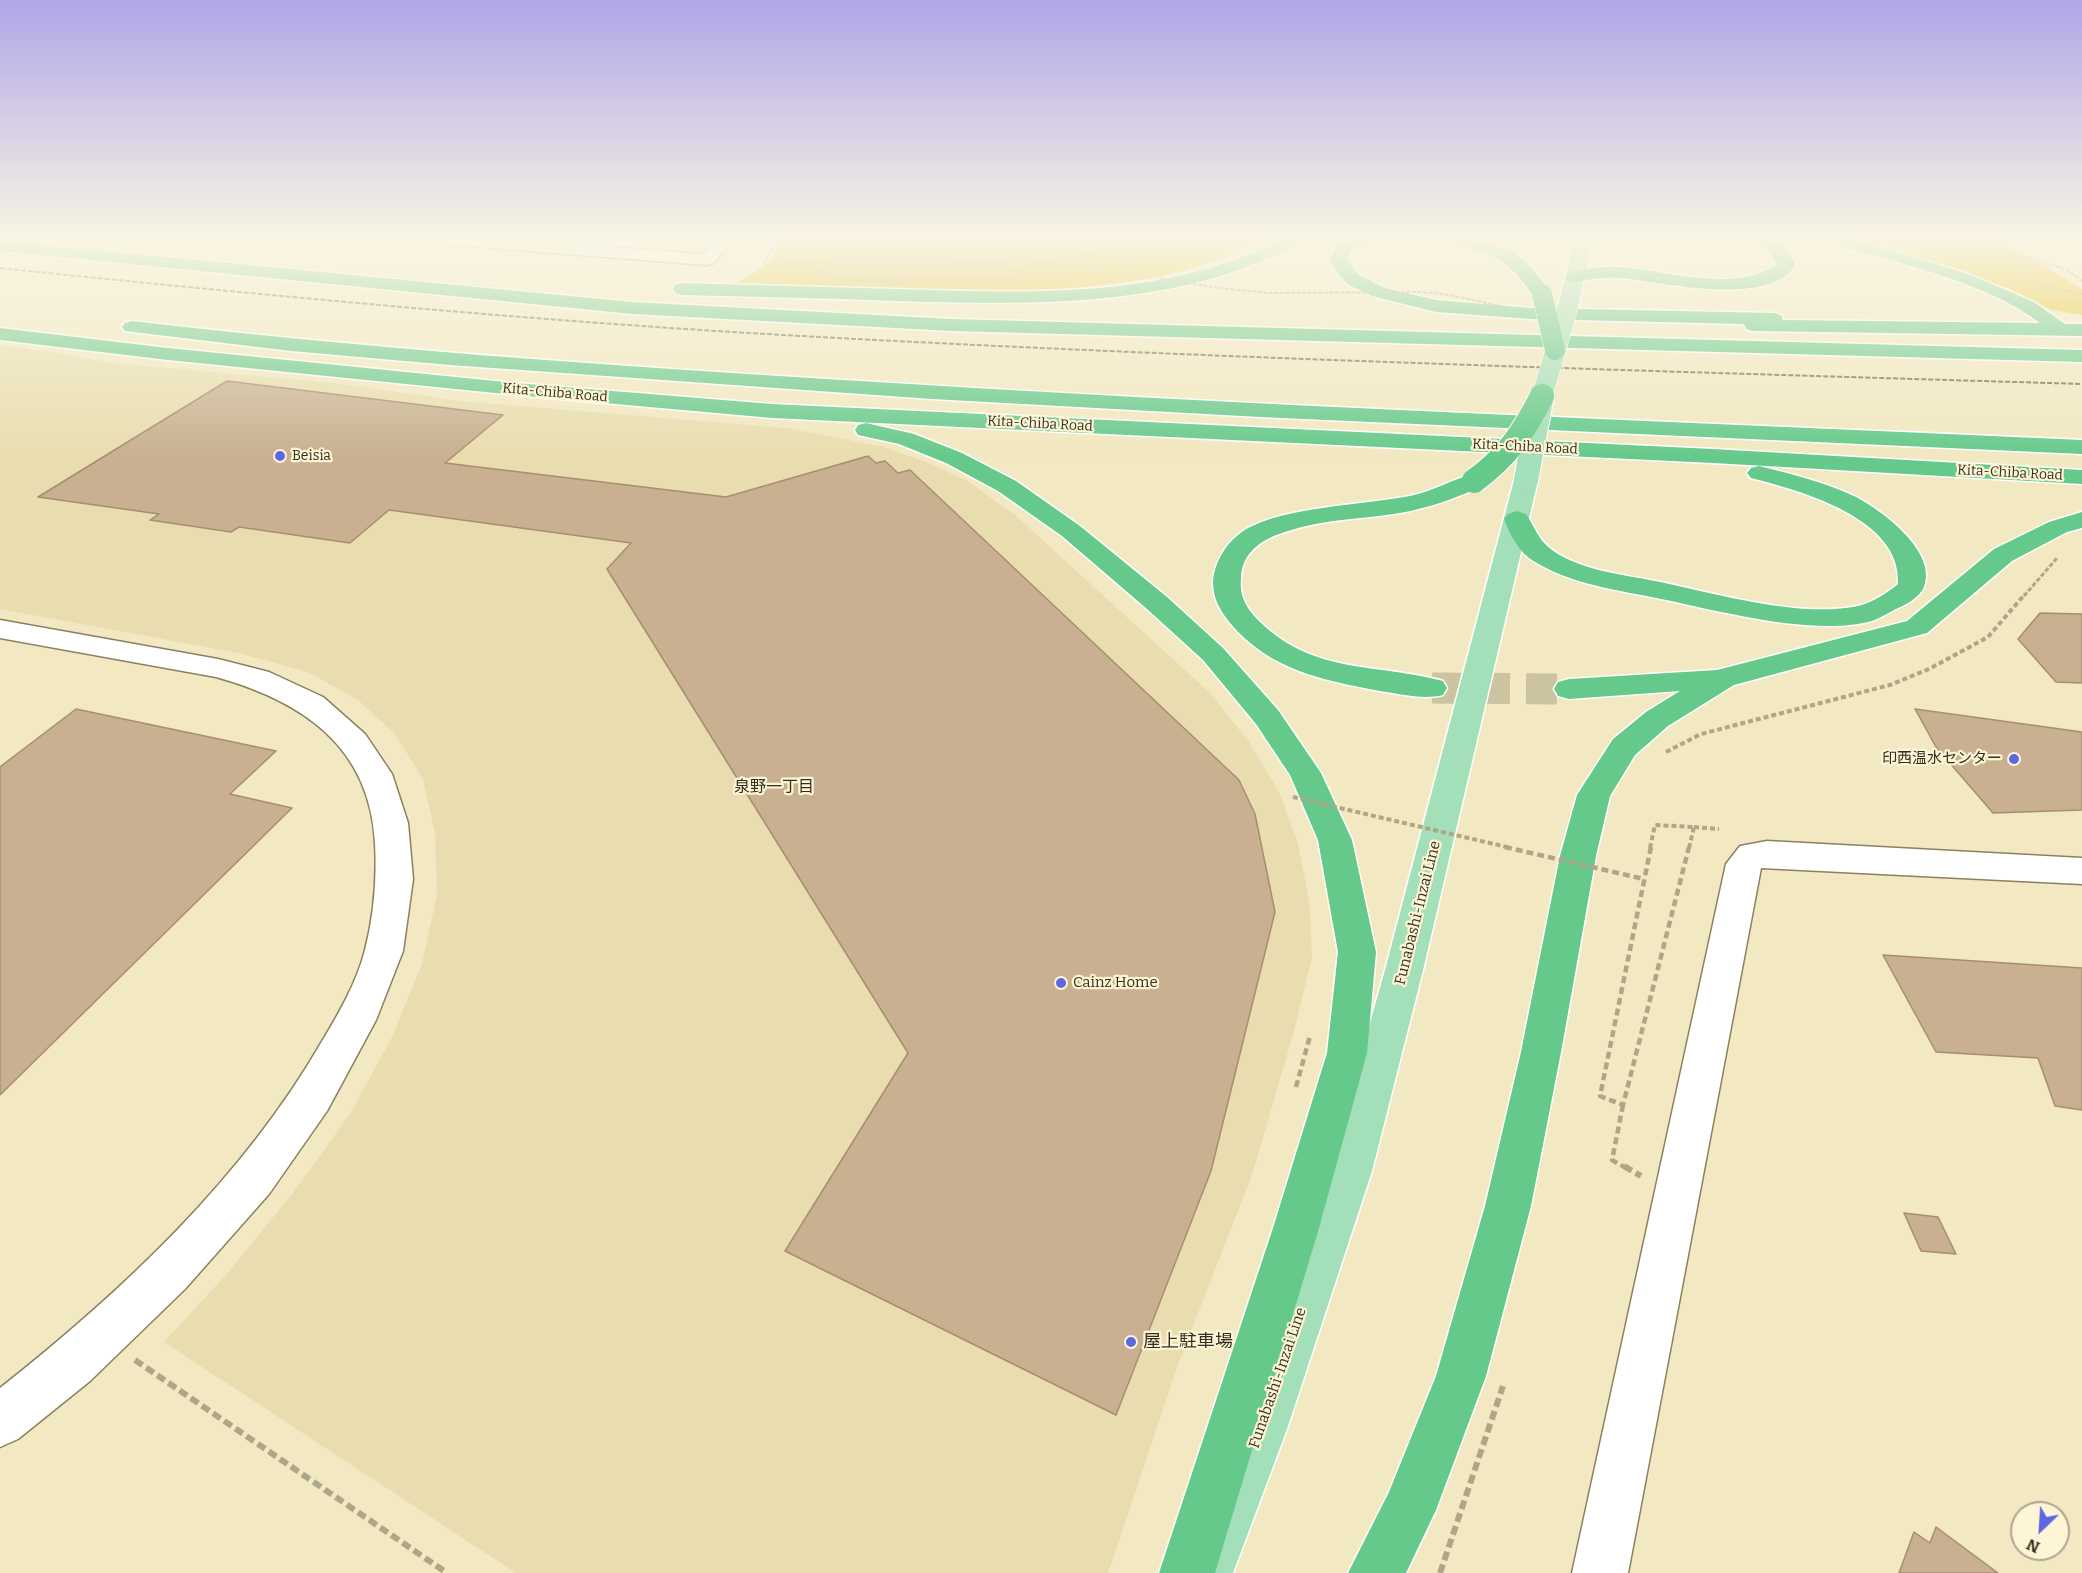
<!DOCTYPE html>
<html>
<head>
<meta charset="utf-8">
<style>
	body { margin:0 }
	#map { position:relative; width:2082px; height:1573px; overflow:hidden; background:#f2e8c1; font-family:Bitter,serif }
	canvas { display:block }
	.north { position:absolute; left:2010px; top:1501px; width:60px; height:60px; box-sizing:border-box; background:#fef5d6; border:2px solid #ada68d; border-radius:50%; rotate:205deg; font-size:16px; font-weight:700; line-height:24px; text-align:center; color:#343020 }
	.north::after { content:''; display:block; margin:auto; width:21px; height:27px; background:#5c68e0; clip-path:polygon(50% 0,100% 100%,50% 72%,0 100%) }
</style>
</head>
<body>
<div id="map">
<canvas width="2082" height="1573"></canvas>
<div class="north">N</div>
</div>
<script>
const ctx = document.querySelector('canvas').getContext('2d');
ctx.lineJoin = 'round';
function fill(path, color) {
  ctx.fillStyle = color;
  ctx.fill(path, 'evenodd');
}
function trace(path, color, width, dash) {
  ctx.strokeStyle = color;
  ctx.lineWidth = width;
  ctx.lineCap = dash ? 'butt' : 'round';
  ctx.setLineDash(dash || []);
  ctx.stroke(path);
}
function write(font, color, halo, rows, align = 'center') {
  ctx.font = font + ' Bitter,"Noto Sans JP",serif';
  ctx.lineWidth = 4.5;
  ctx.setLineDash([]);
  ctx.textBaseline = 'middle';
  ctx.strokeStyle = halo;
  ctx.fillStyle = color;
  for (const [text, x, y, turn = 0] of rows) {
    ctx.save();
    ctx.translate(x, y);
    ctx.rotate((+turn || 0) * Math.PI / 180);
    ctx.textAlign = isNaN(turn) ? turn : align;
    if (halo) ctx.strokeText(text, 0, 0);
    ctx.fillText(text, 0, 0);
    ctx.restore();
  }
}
fill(new Path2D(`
	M0 345 59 353 113 363 335 383 460 401 786 428 881 446 926 462 966 480 1015 515 1209 692 1249 742 1280 794 1298 844 1309 900 1312 958 1294 1031 1252 1175 1179 1362 1108 1573H516L164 1342 226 1275 293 1193 350 1114 392 1037 422 964 437 895 435 833 423 779 395 734 358 700 308 672 239 653 0 609Z`), '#e9ddaf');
fill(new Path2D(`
	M781 239H1269C1155 294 1036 293 913 289 854 287 795 285 736 283L769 264Z
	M1855 239H2002L2082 289V315L2052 310 2008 288Z`), '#e7c325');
fill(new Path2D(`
	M790 239H1014L1068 242 1077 246C1054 260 1022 256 996 258L1022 272V279L1014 285C950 286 882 289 819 277L816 269 830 255 807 249Z`), '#d4b643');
const building = new Path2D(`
	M227 381 503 415 445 463 726 497 868 456 876 463 885 461 898 473 910 470 1239 780 1255 814 1275 912 1211 1171 1116 1415 785 1251 908 1053 607 569 631 543 389 510 350 543 239 527 231 532 150 520 159 514 38 497Z
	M2040 613 2082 614V683L2056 682 2018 639Z
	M76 709 276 751 230 794 292 808 0 1095V767Z
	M1915 709 2082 732V810L1993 813 1936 747Z
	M1883 955 2082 968V1110L2055 1106 2038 1058 1936 1052Z
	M1904 1213 1938 1217 1956 1254 1921 1251Z
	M1936 1527 1998 1573H1899L1914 1532 1930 1543Z`);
fill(building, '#c8b090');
trace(building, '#a68e6f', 1.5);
trace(new Path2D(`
	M1432 688 1569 689`), '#ccc3a1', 31, [31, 16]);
const minor = new Path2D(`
	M0 239H12L10 243 0 246Z
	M434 239H508L702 254 712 245 710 239H727L730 246 712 264 706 265 442 244Z
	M0 620 218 659 269 672 323 697 365 734 392 774 408 823 413 879 403 951 376 1020 327 1111 269 1194 185 1289 90 1381 18 1439 0 1447V1388C123 1291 242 1179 321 1043 338 1015 357 982 365 950 374 915 377 879 375 843 370 746 302 701 216 677L0 638Z
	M1767 841 2082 858V884L1761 868 1628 1573H1572L1726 864 1740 846Z`);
const major = new Path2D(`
	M1575 239H1593L1578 307 1575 311H1561L1558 307Z
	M1526 473 1535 475 1538 480 1423 970 1372 1171 1287 1429 1233 1573H1177L1235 1429 1328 1171 1385 970 1514 480 1517 475Z`);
const highway = new Path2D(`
	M1284 239H1307L1305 243C1273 257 1241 270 1207 280 1106 307 1000 304 896 301 824 298 753 297 682 295L675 293 673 289 675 285 682 283C753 285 825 287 896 289 996 292 1101 297 1199 271 1229 263 1257 251 1284 239Z
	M1350 239H1373L1371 243 1351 251 1347 260 1359 275 1385 288 1436 300 1531 308 1774 313 1781 315 1783 320 2040 323C1983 280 1896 263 1828 243L1826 239H1852L1963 272 2034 302 2065 324H2082V336L1753 331 1746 329 1744 324 1531 319 1436 312 1372 296 1349 285 1339 275 1329 260 1338 244Z
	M1447 239C1497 239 1524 249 1551 294L1549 298H1535C1508 259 1494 254 1449 243Z
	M1751 239C1771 239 1790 242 1795 266 1766 308 1664 282 1621 278 1606 277 1590 279 1575 282L1569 281 1566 277 1569 273C1585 269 1602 266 1619 267 1665 270 1737 294 1777 264L1771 253Z
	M0 241 632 302 952 319 2082 350V362L952 331 632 314 0 251Z
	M132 321C363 348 595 365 827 379 1245 406 1663 421 2082 440V454L1260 417 932 399 450 365 291 351 125 331 122 327 125 323Z
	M0 328 168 348 515 383 772 404 1713 449 2082 470V484L1713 463 772 418 515 395 168 360 0 340Z
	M866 423 914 434 962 453 1016 481 1080 526 1167 597 1223 648 1278 710 1321 773 1352 840 1376 952 1367 1053 1319 1228 1215 1573H1159L1273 1228 1327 1053 1338 952 1318 840 1290 775 1256 724 1203 660 1147 609 1062 536 998 491 946 463 899 444 858 435 855 430 858 425Z
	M1759 466C1791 474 1824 482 1854 496 1880 509 1938 551 1924 587 1920 597 1906 605 1896 609 1888 613 1880 618 1872 621 1814 637 1720 611 1661 599 1619 590 1573 585 1535 562 1519 553 1511 536 1504 519L1508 514 1517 511 1526 514C1535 527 1538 540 1552 550 1583 572 1628 575 1665 583 1721 595 1801 618 1858 606 1872 603 1887 593 1898 584 1902 518 1801 491 1751 478L1747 473 1751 468Z
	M1474 474 1483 476 1486 481 1483 486C1456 498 1429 508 1400 513 1364 519 1324 519 1288 531 1264 538 1242 551 1241 578 1239 597 1247 609 1260 622 1315 675 1377 663 1443 681L1447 688 1443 695C1423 700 1400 694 1380 691 1321 680 1270 670 1230 623 1220 610 1213 599 1213 582 1214 565 1224 546 1238 535 1271 507 1365 505 1410 496 1432 492 1452 479 1474 474Z
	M2082 512V528L2067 532 2012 561 1927 633 1734 685 1668 726 1635 755 1610 796 1596 856 1561 1052 1531 1206 1486 1376 1436 1510 1406 1573H1348L1389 1492 1436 1376 1485 1206 1521 1052 1560 856 1577 795 1613 739 1646 712 1680 691 1569 699 1558 696 1554 689 1558 682 1569 679 1717 670 1907 621 1994 549 2049 522Z`);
trace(minor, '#8b815e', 3);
trace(major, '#fff', 3);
trace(highway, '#fff', 3);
trace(new Path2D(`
	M780 239 763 264C794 267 823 259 854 259 930 258 1006 266 1081 256 1107 252 1132 246 1157 239
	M1991 239 2011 254 2066 269 2082 281
	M1035 262 1099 269
	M1136 267 1132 260 1143 244
	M2041 286 2082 294`), '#aea688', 2, [4, 1.5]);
trace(new Path2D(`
	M2024 596 2057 558`), '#aea688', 3, [4.5, 2]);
trace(new Path2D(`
	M1666 752 1701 734 1890 685 1929 669 1988 637 2025 594
	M1694 827 1719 829
	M1650 848 1655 825 1694 827
	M1689 848 1694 827`), '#aea688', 4, [5, 3]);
trace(new Path2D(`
	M1651 847 1600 1096 1623 1105 1689 847
	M1296 1087 1310 1036
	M1623 1105 1612 1160 1626 1168`), '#aea688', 4.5, [7, 4]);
trace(new Path2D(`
	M1624 1166 1641 1176
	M135 1360 447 1573
	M1440 1573 1503 1386`), '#aea688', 6, [9, 4.5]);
fill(minor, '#fff');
fill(major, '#a3dfb9');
fill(highway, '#65c98b');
trace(new Path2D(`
	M0 268C261 295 521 320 783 335 1216 359 1649 371 2082 384`), '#716c54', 2, [5, 2]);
const majorBridgeFar1 = new Path2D(`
	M1542 397 1568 307`);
const majorBridge = new Path2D(`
	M1526 480 1542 395`);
const highwayBridgeFar1 = new Path2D(`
	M1542 294 1555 350`);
const highwayBridge = new Path2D(`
	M1474 481C1508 456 1523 433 1542 396`);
trace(majorBridgeFar1, '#fff', 21, []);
trace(majorBridge, '#fff', 26, []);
trace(highwayBridgeFar1, '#fff', 21, []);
trace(highwayBridge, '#fff', 26, []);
trace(new Path2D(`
	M1160 278 1218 288 1271 293 1421 292 1443 294 1506 307`), '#aea688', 2, [4, 1.5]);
trace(new Path2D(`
	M1293 797 1511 848`), '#aea688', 4, [5, 3]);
trace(new Path2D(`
	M1505 847 1644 879`), '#aea688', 4.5, [7, 4]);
trace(majorBridgeFar1, '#a3dfb9', 20);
trace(majorBridge, '#a3dfb9', 24);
trace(highwayBridgeFar1, '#65c98b', 20);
trace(highwayBridge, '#65c98b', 24);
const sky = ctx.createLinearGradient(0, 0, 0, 459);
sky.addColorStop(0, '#b1a6e8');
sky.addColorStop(0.52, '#f9f5e3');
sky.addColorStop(1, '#f9f5e300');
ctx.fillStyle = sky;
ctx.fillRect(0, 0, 2082, 459);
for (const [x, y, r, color] of [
	[280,456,6,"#5c68e0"],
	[2014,759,6,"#5c68e0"],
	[1061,983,6,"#5c68e0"],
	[1131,1342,6,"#5c68e0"]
]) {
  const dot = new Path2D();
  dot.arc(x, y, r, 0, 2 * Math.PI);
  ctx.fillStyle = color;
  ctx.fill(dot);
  trace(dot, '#fef5d6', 2);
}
write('14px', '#343020', '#fef5d6', [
	["Kita-Chiba Road",555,393,5],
	["Kita-Chiba Road",1040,424,3],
	["Kita-Chiba Road",1525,447,3],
	["Kita-Chiba Road",2010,473,3]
]);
write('14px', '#343020', '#fef5d6', [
	["Beisia",292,456]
], 'left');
write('15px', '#343020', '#fef5d6', [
	["印西温水センター",2002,759],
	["Cainz Home",1073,983,"left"]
], 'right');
write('15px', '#343020', '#fef5d6', [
	["Funabashi-Inzai Line",1418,913,-76],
	["Funabashi-Inzai Line",1278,1378,-71]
]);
write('16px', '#343020', '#fef5d6', [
	["泉野一丁目",774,788]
]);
write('18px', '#343020', '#fef5d6', [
	["屋上駐車場",1143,1342]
], 'left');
</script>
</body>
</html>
